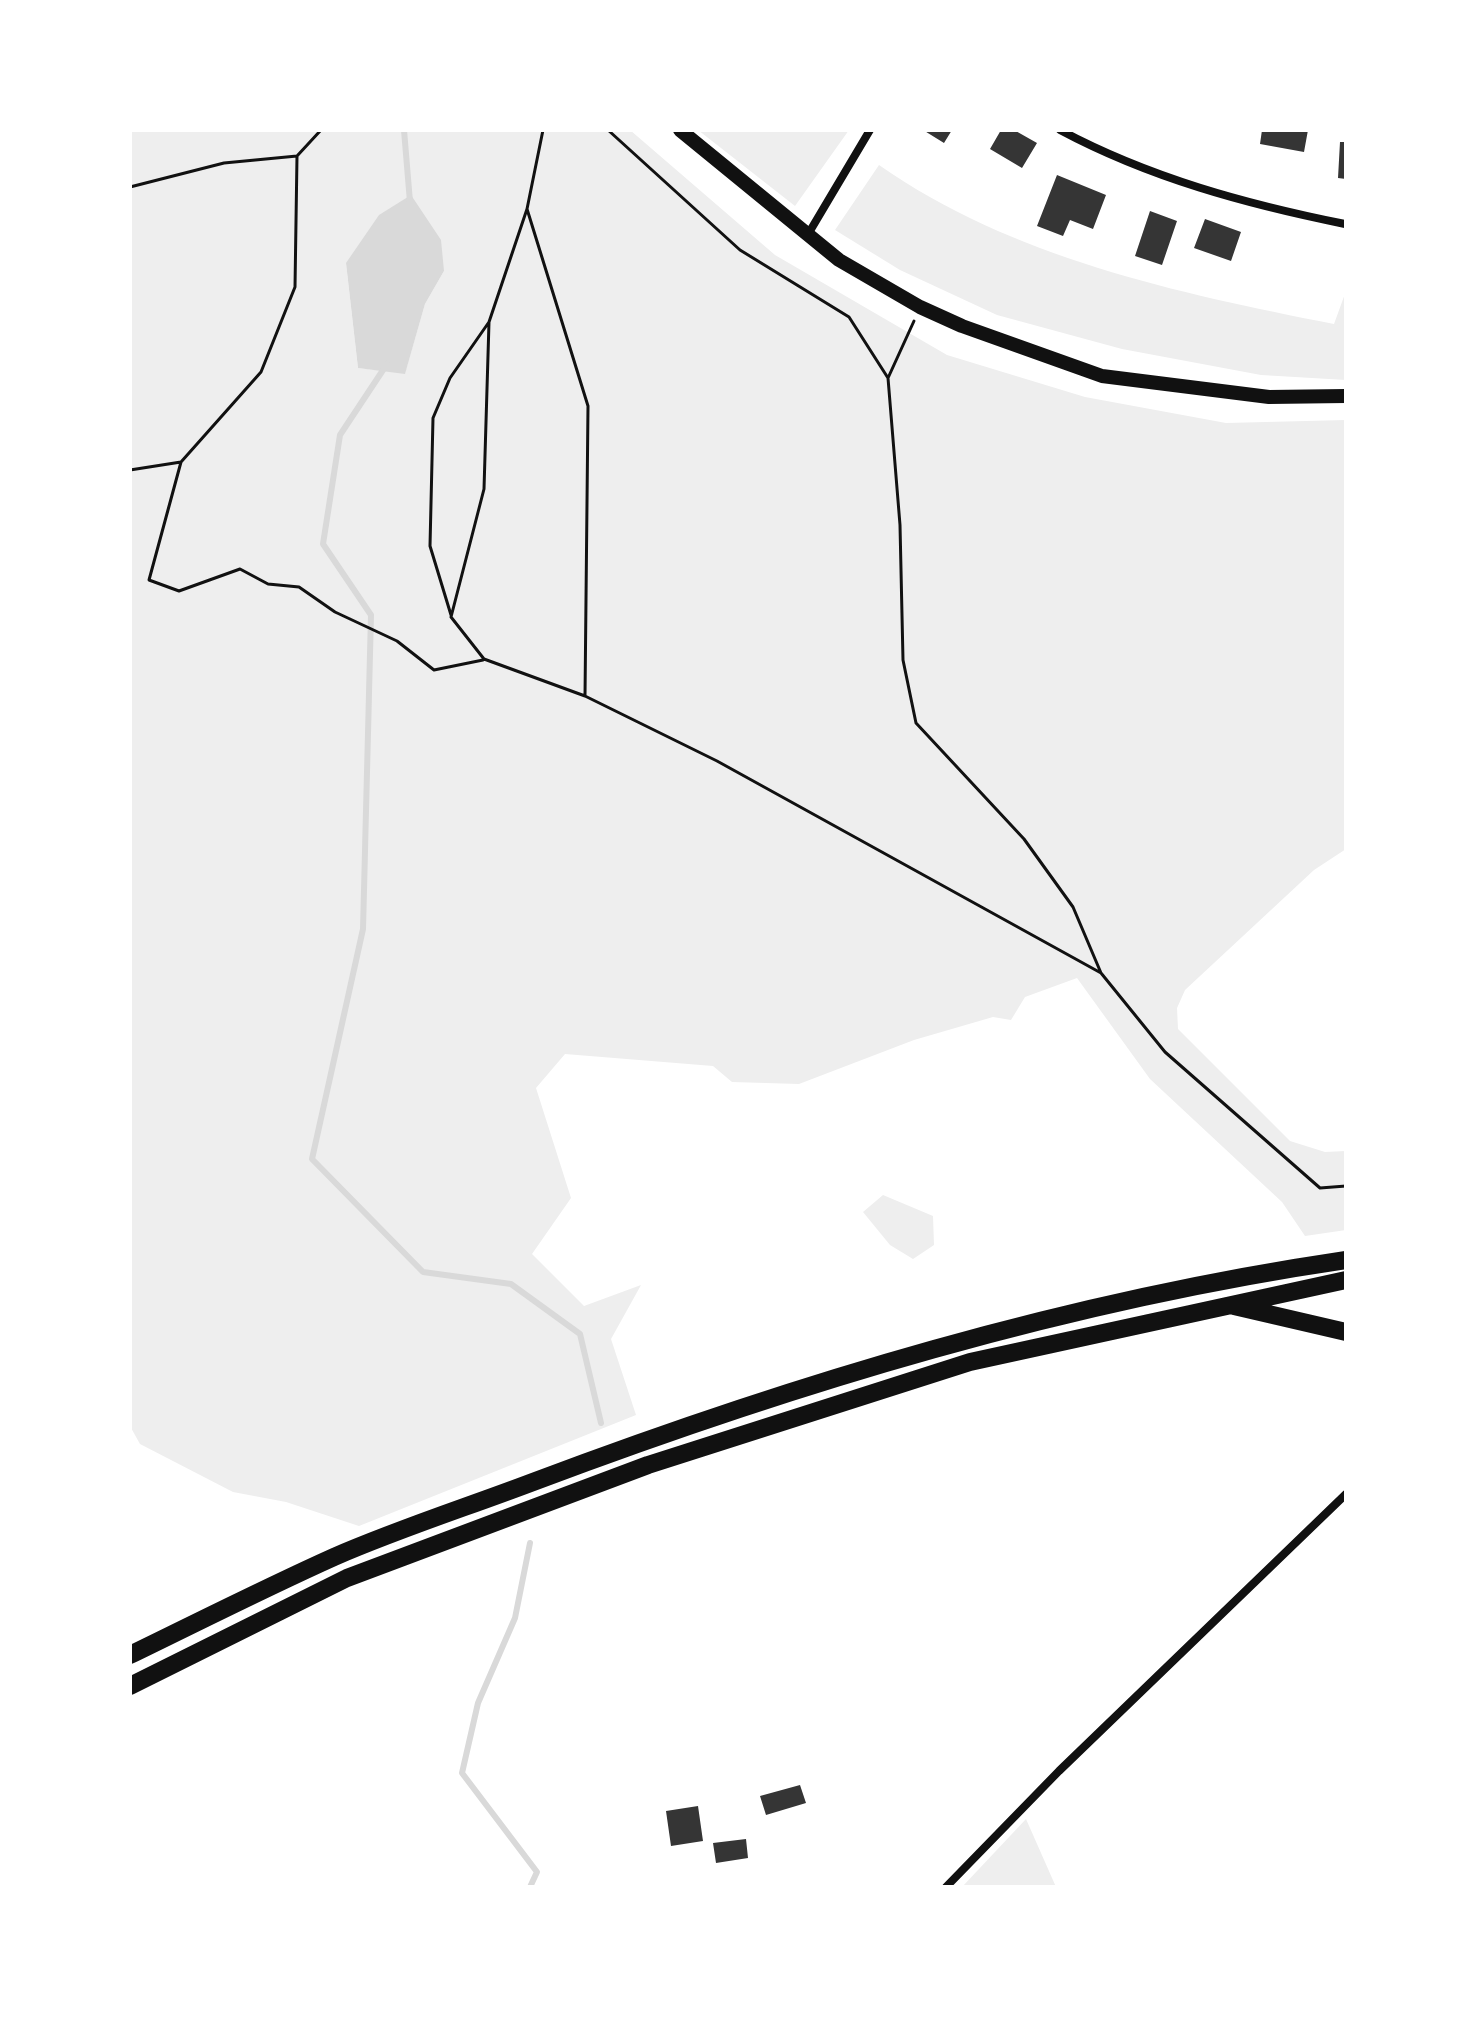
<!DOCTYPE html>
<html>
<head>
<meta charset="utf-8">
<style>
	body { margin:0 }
	#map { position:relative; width:1476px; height:2017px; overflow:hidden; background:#fff; font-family:Helvetica,sans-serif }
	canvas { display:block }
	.frame { position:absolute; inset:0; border:132px solid #fff; pointer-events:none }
</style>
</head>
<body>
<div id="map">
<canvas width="1476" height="2017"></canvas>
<div class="frame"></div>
</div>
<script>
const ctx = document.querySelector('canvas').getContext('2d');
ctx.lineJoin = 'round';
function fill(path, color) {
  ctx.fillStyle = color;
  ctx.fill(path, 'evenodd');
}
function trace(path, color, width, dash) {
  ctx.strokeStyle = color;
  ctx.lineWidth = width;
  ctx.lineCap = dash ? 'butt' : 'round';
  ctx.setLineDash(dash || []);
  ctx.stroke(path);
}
fill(new Path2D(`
	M130 130H630L775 255 947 355 1085 397 1226 423 1346 420V849L1314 870 1185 990 1177 1008 1178 1029 1290 1141 1325 1152 1346 1151V1230L1305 1236 1282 1202 1150 1079 1077 978 1025 997 1011 1020 993 1017 914 1040 799 1084 732 1082 713 1066 565 1054 536 1088 571 1198 532 1254 584 1306 641 1285 611 1339 636 1415 359 1526 286 1502 233 1492 140 1444 130 1426ZM346 263 444 271 425 304 405 373 358 368Z
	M698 130H849L795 206Z
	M879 165C1012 258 1177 293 1334 324L1346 291V380L1261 375 1122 349 997 315 900 270 835 230Z
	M883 1195 933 1216 934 1245 913 1259 890 1245 863 1212Z
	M1026 1819 1056 1887H962Z`), '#eee');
fill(new Path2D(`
	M411 195 441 240 444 271 425 304 405 374 358 368 346 263 379 215Z`), '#d9d9d9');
trace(new Path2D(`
	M404 130 410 202
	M387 364 340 435 323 544 371 615 363 929 312 1159 423 1272 511 1284 580 1334 601 1423
	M530 1543 515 1618 478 1703 462 1773 537 1872 530 1887`), '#d9d9d9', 6);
fill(new Path2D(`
	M923 130H952L944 143Z
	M1001 130H1014L1037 143 1022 168 990 149Z
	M1262 130H1308L1304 152 1260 144Z
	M1340 142H1346V179L1338 178Z
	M1057 175 1106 195 1093 229 1070 220 1063 236 1037 226Z
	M1150 211 1177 221 1162 265 1135 256Z
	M1205 219 1241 232 1231 261 1194 248Z
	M800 1785 806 1803 766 1815 760 1796Z
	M698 1806 703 1841 671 1846 666 1811Z
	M746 1839 748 1858 716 1863 713 1843Z`), '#353535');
trace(new Path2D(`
	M543 130 527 209 489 322 484 489 451 617 484 659 585 696 717 761 1101 973
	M608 130 740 250 849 317 888 378
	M130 187 224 163 297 156 321 130
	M527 209 588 406 585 696
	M914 321 888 378 900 525 903 660 916 723 1024 839 1073 907 1101 973 1165 1052 1320 1188 1346 1186
	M181 462 149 580 179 591 240 569 268 584 299 587 335 612 397 641 434 670 483 660
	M130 470 181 462 261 372 295 287 297 156
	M451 615 430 546 433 418 450 378 489 322`), '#111', 3);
trace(new Path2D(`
	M1060 130C1150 178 1246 204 1345 224
	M807 236 870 130
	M946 1887 1059 1771 1346 1494`), '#111', 8);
trace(new Path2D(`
	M680 130 839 260 920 307 962 326 1102 376 1269 397 1346 396`), '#111', 14);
trace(new Path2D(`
	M1234 1306 1346 1332
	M130 1655C198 1622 265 1588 334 1557 398 1529 467 1507 533 1482 796 1383 1067 1301 1346 1260
	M130 1686 347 1578 648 1465 970 1362 1346 1280`), '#111', 18);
</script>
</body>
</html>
